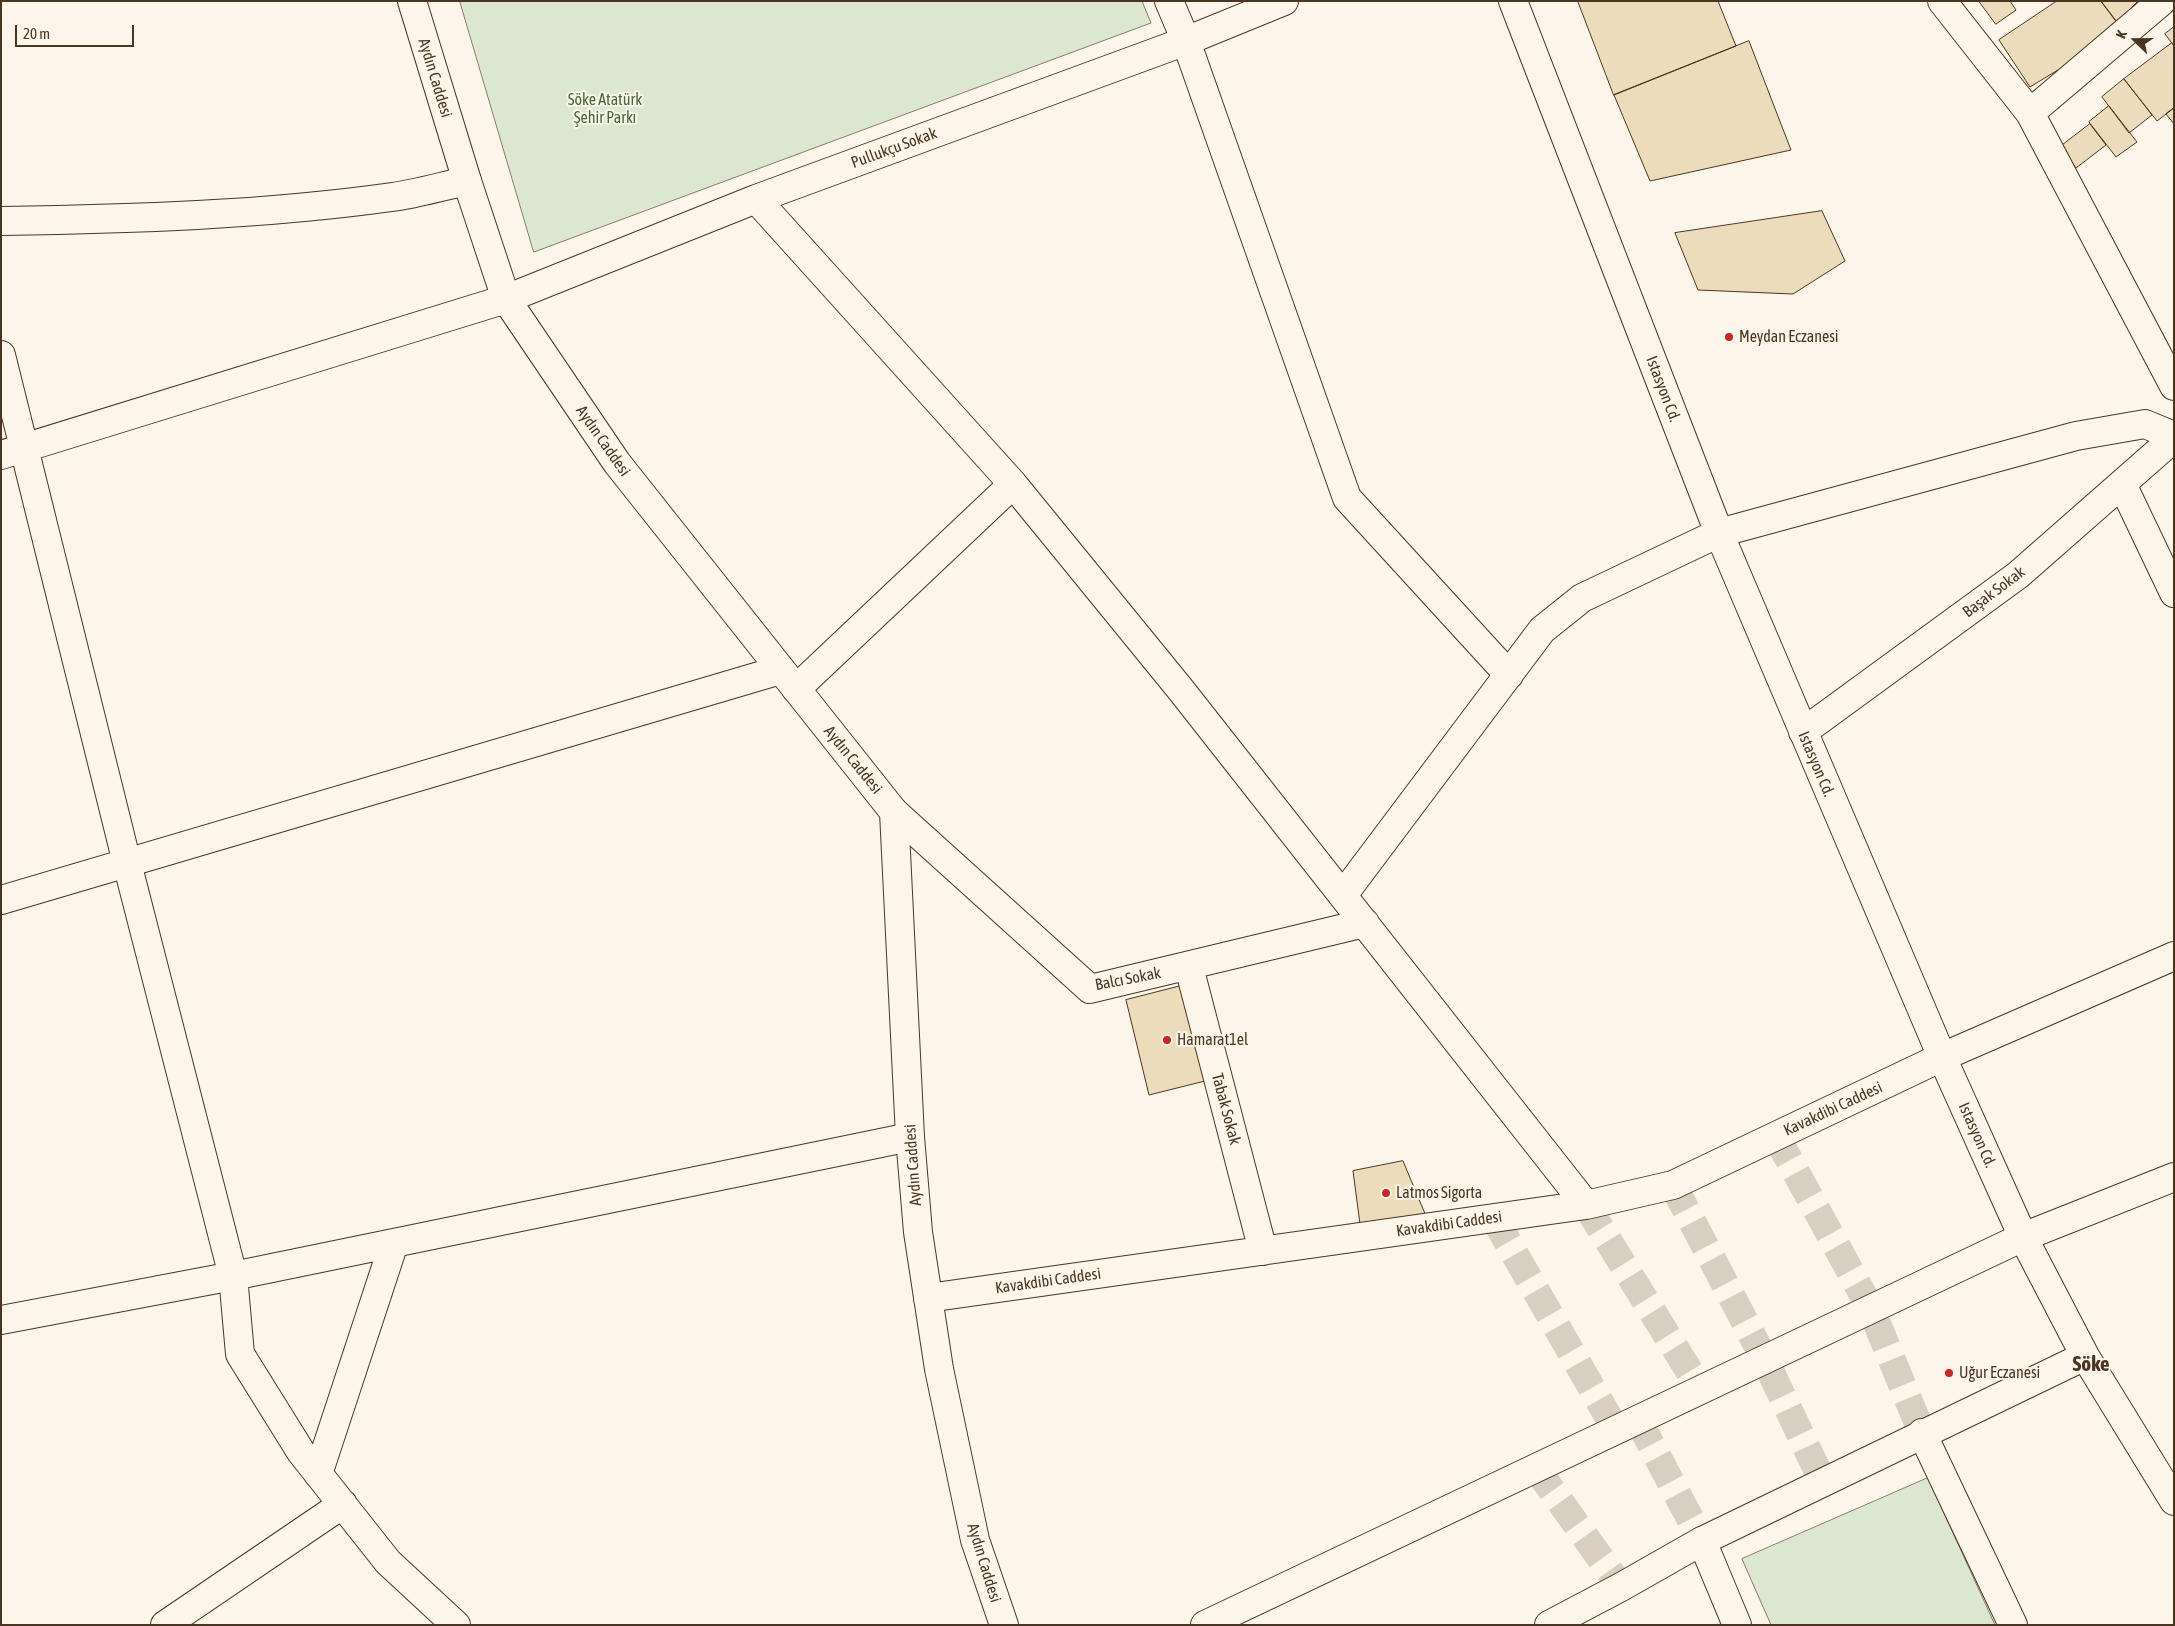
<!DOCTYPE html>
<html>
<head>
<meta charset="utf-8">
<style>
	body { margin:0 }
	#map { position:relative; width:2175px; height:1626px; overflow:hidden; background:#fbf6e9; font-family:"Asap Condensed",sans-serif }
	canvas { display:block }
	.frame { position:absolute; inset:0; border:2px solid #4a3520; pointer-events:none }
	.north { position:absolute; left:2110px; top:15px; width:50px; height:50px; -webkit-text-stroke:4px #fbf6e9; paint-order:stroke; rotate:292deg; font-size:14px; font-weight:700; line-height:20px; text-align:center; color:#4a3520 }
	.north::after { content:''; display:block; margin:auto; width:18px; height:22px; background:#4a3520; clip-path:polygon(50% 0,100% 100%,50% 72%,0 100%) }
	.scale { position:absolute; left:15px; top:25px; width:119px; height:22px; box-sizing:border-box; border:2px solid #4a3520; border-top:0; padding-left:6px; font-size:15px; line-height:18px; white-space:nowrap; color:#4a3520; -webkit-text-stroke:4px #fbf6e9; paint-order:stroke }
</style>
</head>
<body>
<div id="map">
<canvas width="2175" height="1626"></canvas>
<div class="frame"></div>
<div class="north">K</div>
<div class="scale">20 m</div>
</div>
<script>
const ctx = document.querySelector('canvas').getContext('2d');
ctx.lineJoin = 'round';
function fill(path, color) {
  ctx.fillStyle = color;
  ctx.fill(path, 'evenodd');
}
function trace(path, color, width, dash) {
  ctx.strokeStyle = color;
  ctx.lineWidth = width;
  ctx.lineCap = dash ? 'butt' : 'round';
  ctx.setLineDash(dash || []);
  ctx.stroke(path);
}
function write(font, color, halo, rows, align = 'center') {
  ctx.font = font + ' "Asap Condensed",sans-serif';
  ctx.lineWidth = 4;
  ctx.setLineDash([]);
  ctx.textBaseline = 'middle';
  ctx.strokeStyle = halo;
  ctx.fillStyle = color;
  for (const [text, x, y, turn = 0] of rows) {
    ctx.save();
    ctx.translate(x, y);
    ctx.rotate((+turn || 0) * Math.PI / 180);
    ctx.textAlign = isNaN(turn) ? turn : align;
    if (halo) ctx.strokeText(text, 0, 0);
    ctx.fillText(text, 0, 0);
    ctx.restore();
  }
}
const green = new Path2D(`
	M460 1H1142L1151 23 534 252Z
	M1928 1478 1995 1625H1771L1742 1559Z`);
fill(green, '#dce7d0');
trace(green, '#887966', 1);
const building = new Path2D(`
	M1578 1H1718L1736 46 1614 95Z
	M1979 1H2010L2016 10 1996 24Z
	M2057 1H2101L2117 22 2071 62 2030 87 1999 40Z
	M2101 1H2138L2117 22Z
	M2174 27V46L2165 34Z
	M1749 41 1791 150 1650 181 1614 95Z
	M2172 43 2174 45V108L2157 121 2124 79Z
	M2124 79 2152 115 2129 133 2102 97Z
	M2109 106 2137 142 2116 157 2089 122Z
	M2174 108V124L2166 114Z
	M2090 124 2106 145 2076 168 2060 147Z
	M1822 211 1845 261 1793 294 1698 290 1675 233Z
	M1185 985 1209 1080 1149 1095 1126 1000Z
	M1403 1161 1426 1216 1360 1224 1353 1171Z`);
fill(building, '#ecdcbc');
trace(building, '#4a3520', 1);
trace(new Path2D(`
	M1776 1136 1871 1309 1922 1433
	M1673 1185 1765 1360 1823 1482
	M1586 1205 1701 1390
	M1494 1218 1616 1430
	M1638 1420 1702 1541
	M1536 1468 1621 1587`), '#d8cfc1', 28, [28, 14]);
const minor = new Path2D(`
	M1169 1 1186 41 1347 498 1509 675
	M1942 1 2030 113 2174 386
	M2030 113 2162 1
	M756 199 1013 484 1181 690 1586 1205
	M1 221C132 219 263 215 392 197 417 194 442 186 467 181
	M1 355 127 863 233 1276 240 1354 301 1452 388 1562 456 1625
	M1 455 506 299 756 199 1186 41 1284 1
	M2122 484 2174 593
	M796 689 1013 484
	M1803 732 2018 575 2174 438
	M894 812 1090 989 1365 923
	M1343 895 1542 630 1582 598 1719 533 2076 436 2145 424 2174 436
	M1 900 780 670
	M1189 967 1263 1251
	M928 1298 1586 1205 1673 1185 1942 1057 2174 956
	M1 1320 233 1276 910 1137
	M1922 1433 2013 1625
	M318 1474 394 1243
	M1702 1541 1737 1625
	M165 1625 343 1504
	M1205 1625 2023 1237 2174 1177`);
const major = new Path2D(`
	M412 1 467 181 506 299 617 463 894 812 910 1137 918 1232 939 1369 975 1540 1004 1625
	M1513 1 1719 533 1942 1057 2023 1237 2085 1356 2174 1501
	M1549 1625 1621 1587 1702 1541 2085 1356`);
trace(minor, '#4a3520', 30);
trace(major, '#4a3520', 30);
trace(minor, '#fbf6e9', 28);
trace(major, '#fbf6e9', 28);
for (const [x, y, r, color] of [
	[1729,337,5,"#c62828"],
	[1167,1040,5,"#c62828"],
	[1386,1193,5,"#c62828"],
	[1949,1373,5,"#c62828"]
]) {
  const dot = new Path2D();
  dot.arc(x, y, r, 0, 2 * Math.PI);
  ctx.fillStyle = color;
  ctx.fill(dot);
  trace(dot, '#fbf6e9', 2);
}
write('16px', '#4a3520', '#fbf6e9', [
	["Aydın Caddesi",435,78,73],
	["Pullukçu Sokak",894,148,-20],
	["Istasyon Cd.",1663,389,69],
	["Aydın Caddesi",603,441,55],
	["Başak Sokak",1994,592,-37],
	["Aydın Caddesi",853,760,51],
	["Istasyon Cd.",1816,764,67],
	["Balcı Sokak",1128,979,-11],
	["Tabak Sokak",1226,1109,75],
	["Kavakdibi Caddesi",1833,1109,-25],
	["Istasyon Cd.",1977,1135,66],
	["Aydın Caddesi",913,1165,-94],
	["Kavakdibi Caddesi",1449,1224,-8],
	["Kavakdibi Caddesi",1048,1281,-8],
	["Aydın Caddesi",984,1563,73]
]);
write('16px', '#436837', '#fbf6e9', [
	["Söke Atatürk",605,100],
	["Şehir Parkı",605,118]
]);
write('16px', '#4a3520', '#fbf6e9', [
	["Meydan Eczanesi",1739,337],
	["Hamarat1el",1177,1040],
	["Latmos Sigorta",1396,1193],
	["Uğur Eczanesi",1959,1373]
], 'left');
write('bold 21px', '#4a3520', '#fbf6e9', [
	["Söke",2091,1364]
]);
</script>
</body>
</html>
